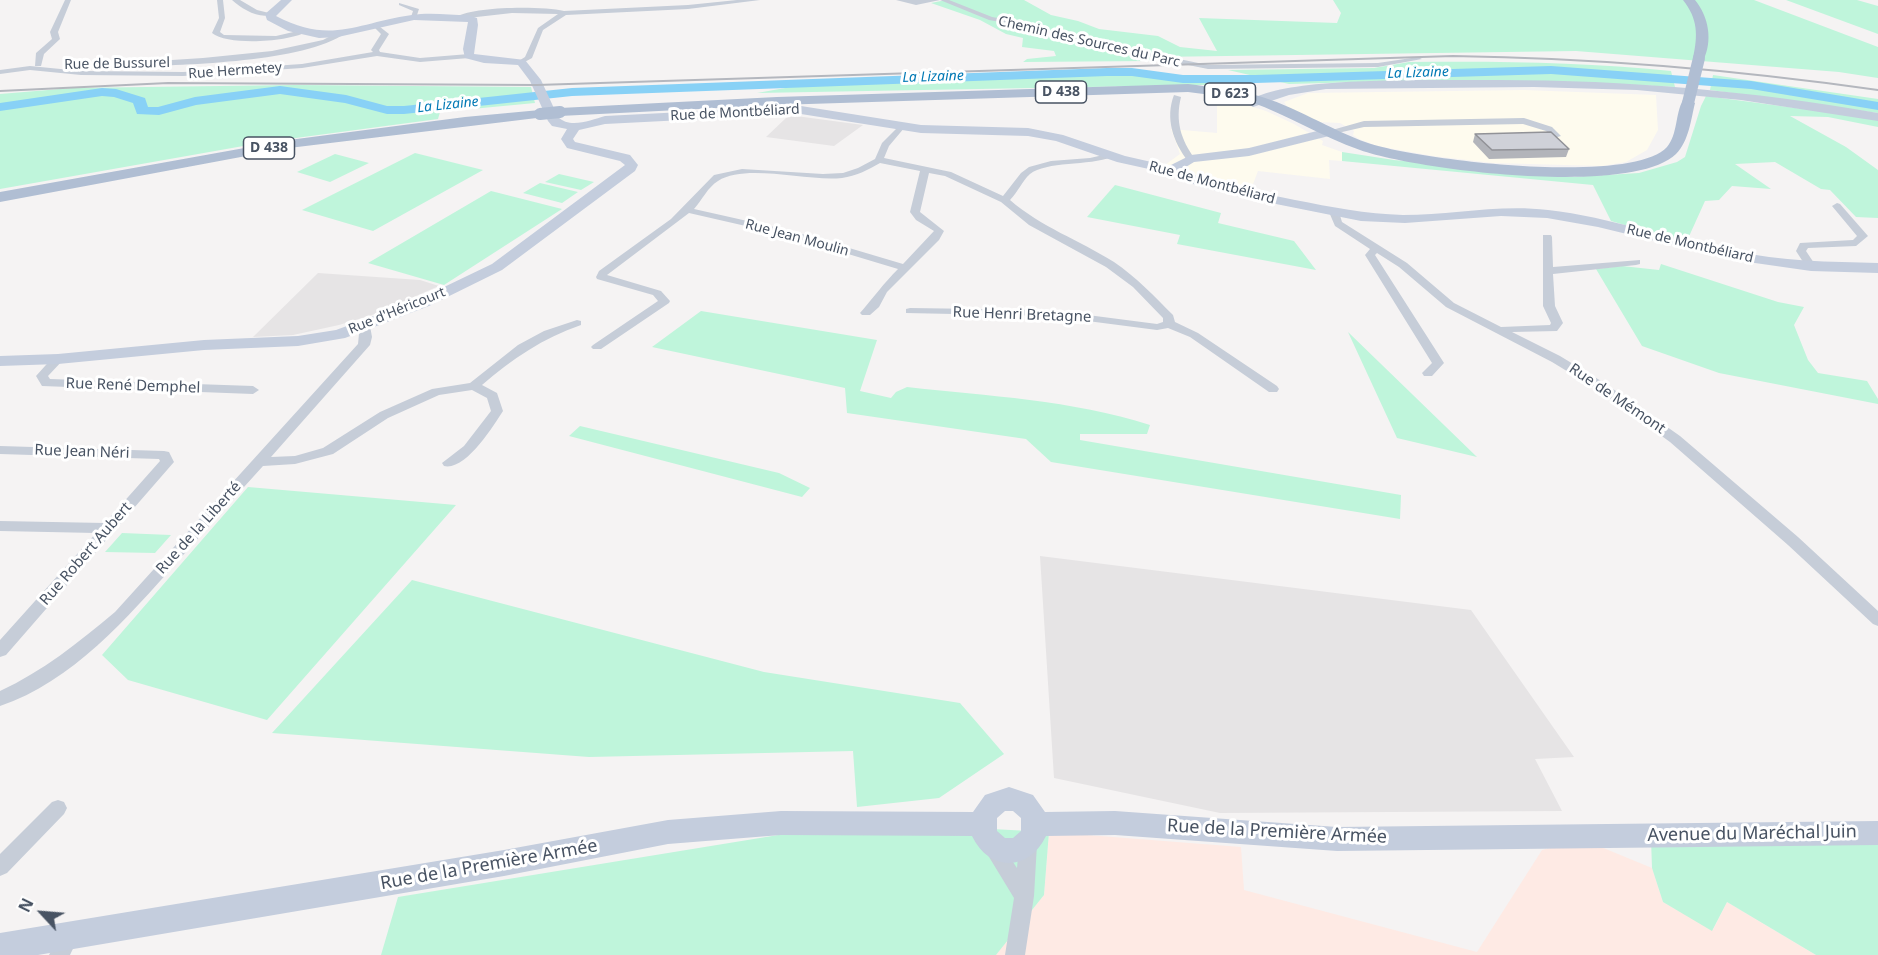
<!DOCTYPE html>
<html>
<head>
<meta charset="utf-8">
<style>
	body { margin:0 }
	#map { position:relative; width:1878px; height:955px; overflow:hidden; background:#f5f3f3; font-family:"Noto Sans",sans-serif }
	canvas { display:block }
	.north { position:absolute; left:12px; top:883px; width:60px; height:60px; -webkit-text-stroke:4px #fff; paint-order:stroke; rotate:296deg; font-size:16px; font-weight:700; line-height:24px; text-align:center; color:#485363 }
	.north::after { content:''; display:block; margin:auto; width:21px; height:27px; background:#485363; clip-path:polygon(50% 0,100% 100%,50% 72%,0 100%) }
</style>
</head>
<body>
<div id="map">
<canvas width="1878" height="955"></canvas>
<div class="north">N</div>
</div>
<script>
const ctx = document.querySelector('canvas').getContext('2d');
ctx.lineJoin = 'round';
function fill(path, color) {
  ctx.fillStyle = color;
  ctx.fill(path, 'evenodd');
}
function trace(path, color, width, dash) {
  ctx.strokeStyle = color;
  ctx.lineWidth = width;
  ctx.lineCap = dash ? 'butt' : 'round';
  ctx.setLineDash(dash || []);
  ctx.stroke(path);
}
function write(font, color, halo, rows, align = 'center') {
  ctx.font = font + ' "Noto Sans",sans-serif';
  ctx.lineWidth = 6;
  ctx.setLineDash([]);
  ctx.textBaseline = 'middle';
  ctx.strokeStyle = halo;
  ctx.fillStyle = color;
  for (const [text, x, y, turn = 0] of rows) {
    ctx.save();
    ctx.translate(x, y);
    ctx.rotate((+turn || 0) * Math.PI / 180);
    ctx.textAlign = isNaN(turn) ? turn : align;
    if (halo) ctx.strokeText(text, 0, 0);
    ctx.fillText(text, 0, 0);
    ctx.restore();
  }
}
fill(new Path2D(`
	M1524 90 1656 95 1658 130 1647 150 1626 162 1602 166 1493 163 1433 156 1377 146 1359 139 1353 135 1354 131 1340 123 1319 122 1289 109 1284 102 1308 93Z
	M1224 98 1266 111 1294 124 1323 141 1322 145 1342 152V161L1329 160 1330 179 1258 171 1250 192 1203 180 1165 165 1180 154 1171 129 1217 133V101Z`), '#fefbee');
fill(new Path2D(`
	M796 116 863 125 834 146 766 137 786 118Z
	M318 273 420 280 439 286 372 315 339 325 293 335 253 337Z
	M1040 556 1471 610 1574 757 1535 759 1562 811 1220 813 1054 778Z`), '#e6e4e5');
fill(new Path2D(`
	M1049 832 1241 847 1244 890 1477 952 1542 850 1584 840 1652 868 1663 902 1713 930 1727 902 1816 955H996L1044 895Z`), '#feeae4');
fill(new Path2D(`
	M946 0H1024L1051 15 1078 21 1099 29 1158 36 1180 47 1217 51 1199 18 1337 23 1341 13 1333 0H1754L1878 47V78L1839 72 1576 51 1156 57 1147 61 1023 62 1027 59 1056 56 1054 51 1022 47 1023 38 1006 34 980 20 931 3Z
	M1786 0H1857L1878 6V34Z
	M1409 62C1497 61 1584 62 1671 71L1675 87 1577 82 1436 80 1289 84 1228 70 1374 68Z
	M1123 74 1194 81 1236 80 1255 84 757 93 802 85Z
	M1713 75 1878 99V113L1710 90Z
	M294 85 531 87 535 103 440 112 438 119 266 142 0 189V94L72 88Z
	M1706 96 1878 119V127L1828 117 1790 116 1846 147 1878 170V218L1856 217 1830 190 1821 189 1775 162 1735 164 1771 189 1732 186 1719 200 1705 201 1686 243 1611 221 1593 185 1342 161V152L1394 160 1573 177 1639 173 1677 162 1685 157 1701 106Z
	M415 153 483 170 373 231 302 210Z
	M335 154 369 163 330 182 297 172Z
	M559 174 594 182 581 190 545 182Z
	M540 183 578 192 562 203 523 193Z
	M1115 185 1221 213 1218 223 1294 241 1316 270 1177 244 1180 235 1087 217Z
	M491 191 562 209 444 285 368 263Z
	M1661 264 1778 302 1804 307 1794 325 1808 360 1818 373 1867 381 1878 399V404L1719 373 1642 346 1596 269 1622 266 1659 270Z
	M701 311 877 340 860 391 891 398 896 392 907 387C988 396 1072 400 1150 425L1147 434H1080V440L1401 495 1400 519 1051 462 1026 439 847 413 845 388 652 347Z
	M1348 332 1477 457 1397 438Z
	M580 426 779 473 810 488 802 497 569 436Z
	M248 487 456 505 267 720 128 680 102 655Z
	M122 533 171 535 155 553 105 552Z
	M412 580 764 672 960 703 1004 754 939 798 857 807 853 751 589 757 272 733Z
	M858 822 1049 832 1044 895 996 955H381L398 897Z
	M1651 839 1878 844V955H1816L1727 902 1712 931 1663 902 1652 868Z`), '#bff5db');
fill(new Path2D(`
	M1551 66 1751 81 1878 102V110L1751 89 1551 74 1255 83H1183L1132 76H1107L572 96 404 114H387L345 103 280 94 196 105 159 115 137 114 133 103 114 97 102 96 0 111V103L102 88 116 89 145 98 148 107H158L195 97 280 86 346 95 387 106H404L572 88 1107 68H1132L1183 75H1255Z`), '#88d1f6');
fill(new Path2D(`
	M65 0H71L58 32 60 39 44 54 41 66H35L36 53 52 39 50 32Z
	M217 0H223L225 18 220 32 224 35 276 36 302 30 306 32C288 42 228 46 212 33L219 18Z
	M232 0H240L257 10 273 14C260 20 242 9 232 0Z
	M737 0H760L688 9 566 15 543 30 532 58 521 64 517 62 525 57 538 28 558 14 512 13 459 19 456 17C475 6 542 6 564 11L688 5Z
	M896 0H949L992 17 1027 23 1043 31 1208 65 1378 63 1418 57 1422 59 1378 67 1208 69 1038 35 1023 26 989 20 940 0 916 5Z
	M399 3 419 9 416 18 411 17 413 11 399 5Z
	M375 23 389 34 379 50 380 52 420 58 469 54 473 56 469 58 420 62 377 56 302 68 183 76 81 75 30 70 0 74V70L30 66 81 71 183 72 302 64 373 52 371 50 381 34 372 25Z
	M338 32H341V36C295 63 180 65 125 67L121 65 125 63 203 58 272 51 323 40Z
	M1174 95 1181 97C1175 121 1181 140 1195 159L1194 161H1188C1173 142 1165 118 1174 95Z
	M1524 118 1552 127 1561 136 1554 138 1546 131 1523 124 1364 127 1329 135 1325 132 1364 121Z
	M901 124 905 127 889 146 884 158 951 172 1003 196 1021 173 1029 167 1051 161 1090 158 1112 153V157C1089 166 1046 161 1030 174 1022 181 1018 192 1010 200 1041 227 1079 240 1114 262 1136 277 1154 296 1173 315L1175 322 1198 333 1277 386 1279 389 1277 392H1269L1190 337 1168 328 1157 330 1049 316 906 313V309L910 308 1049 310 1157 324 1163 322V318L1133 287 1106 267 1029 225 1001 202 945 176 929 173 920 212 944 231 939 240 887 292 879 307 870 315H862L860 313C873 298 884 283 898 269L785 235 689 213 607 275 661 291 670 301 669 303 601 349H593L591 347 593 345 658 301 653 295 597 279 596 277 599 271 671 219 714 175 742 169 823 174 843 173 858 168 875 159 882 143ZM880 163 920 171 910 212 916 220 934 231 903 264 792 231 694 209C702 200 708 187 718 181 746 163 808 182 842 178 856 176 868 170 880 163Z
	M1837 203 1840 204 1868 236 1856 246 1808 248 1806 251 1816 266 1815 268H1807L1796 251 1800 243 1853 240 1857 236 1832 206Z
	M1334 209 1339 212 1342 222 1407 263 1454 303 1501 327 1550 325 1551 323 1543 306V235H1551L1552 237 1553 267 1640 260V264L1636 265 1553 274 1555 306 1563 323 1557 331 1512 332 1560 356 1606 384 1680 436 1798 537 1878 611V626L1873 624 1788 545 1670 442 1598 390 1552 362 1446 307 1399 267 1377 253 1375 255 1444 363 1432 376H1424L1422 373 1432 363 1365 255 1370 249 1335 226 1329 212Z
	M577 320 581 321V325C543 338 512 359 482 385L497 393 503 411C493 426 466 471 444 466L442 463 464 446 491 411 487 398 472 390 439 395 388 418 333 454 295 464 263 466C234 498 205 530 177 562 128 617 72 682 0 706V691C43 671 78 643 115 612L358 344 360 324 364 323 370 326 372 337 370 345 271 457 295 456 323 448 380 412 432 389 470 383 518 345 544 331Z
	M58 355 64 359 48 376 50 379 253 386 259 390 253 394 42 386 36 376 54 356Z
	M0 446 164 451 169 452 174 462 6 655 0 657V640L96 533 0 531V521L105 523 160 461 159 459 0 454Z
	M58 800 64 802 67 808 64 814 7 873 0 876V854L52 802Z
	M1028 835 1035 838 1037 844 1034 896 1025 955H1005L1014 898 983 847 985 841 992 838 999 841 1017 868 1019 844 1021 838Z
	M69 926 76 929 79 936 70 955H49L62 929Z`), '#c6cdd8');
fill(new Path2D(`
	M281 0H292L276 16C331 45 356 23 412 15 429 12 450 15 468 15L477 18 478 25 474 54 525 60 541 80 558 117C570 129 591 120 605 116L801 106 921 125 1028 128 1063 135 1125 156 1169 166 1191 155 1249 148 1329 128 1333 129 1335 132 1333 135 1249 156 1194 162 1181 170C1218 184 1256 192 1295 200 1331 207 1366 214 1403 215 1451 215 1499 204 1548 210 1611 217 1671 240 1733 251 1781 261 1830 262 1878 263V273L1811 271 1734 260 1598 227 1547 218 1501 216 1405 223 1361 221 1241 197 1198 186 1167 173 1117 162 1056 141 1028 136 921 133 801 114 605 124 579 130 573 139 575 142 630 155 638 165 635 171 502 270 429 306 345 338 298 346 204 350 58 364 0 366V356L58 354 204 340 298 336 336 330 417 300 492 264 625 165 620 161 567 148 561 139 567 129 552 126 548 121 530 81 518 65 484 63 465 58 463 49 468 22 414 20 338 37 319 38 288 31 267 20 265 14Z
	M1499 80C1627 80 1752 91 1878 113V121L1741 100 1637 90 1534 87 1326 89 1289 95 1253 107 1247 103C1276 74 1452 81 1499 80Z
	M1009 787 1033 795 1045 812 1115 811 1337 827 1878 821V845L1337 851 1115 835 1046 836C1029 872 989 872 972 836L781 835 668 844 504 876 38 955H0V933L504 850 668 820 781 811 973 812 985 795ZM1005 811H1013L1021 818V831L1013 838H1005L997 831V818Z`), '#c4cddd');
fill(new Path2D(`
	M1683 0H1695C1709 17 1713 41 1703 61L1699 62 1693 58C1698 35 1698 19 1683 0Z
	M1188 84C1210 87 1234 89 1255 95 1294 105 1330 130 1368 143 1418 160 1631 186 1667 147 1678 134 1675 114 1683 100L1688 99 1695 103C1691 119 1689 141 1676 154 1632 197 1416 170 1360 150 1322 137 1288 115 1251 102 1232 96 1208 95 1188 92L777 105 560 116 553 112 560 108 777 97Z
	M540 110 545 111 547 114 545 117 289 148 0 202V192L289 140 465 117Z`), '#b0bed3');
trace(new Path2D(`
	M0 91 168 83 537 85 1453 56C1596 58 1737 70 1878 90`), '#b4b7be', 2);
trace(new Path2D(`
	M1688 103 1699 58
	M540 114 560 112`), '#b0bed3', 12);
fill(new Path2D(`
	M1475 134 1569 149 1566 157 1489 159 1473 142Z`), '#b2b4ba');
const building = new Path2D(`
	M1551 132 1569 149 1492 150 1475 134Z`);
fill(building, '#cfd1d8');
trace(building, '#919297', 1.5);
write('14px', '#485363', '#fff', [
	["Chemin des Sources du Parc",1089,42,13],
	["Rue de Bussurel",117,64,-1],
	["Rue Hermetey",235,71,-4],
	["Rue de Montbéliard",735,113,-3],
	["Rue de Montbéliard",1212,183,15],
	["Rue Jean Moulin",797,238,15],
	["Rue de Montbéliard",1690,244,13],
	["Rue d'Héricourt",397,311,-22]
]);
write('italic 14px', '#0179b5', '#fff', [
	["La Lizaine",1418,73,-2],
	["La Lizaine",933,77,-2],
	["La Lizaine",448,105,-6]
]);
for (const [x, y, w] of [
	[1061,92,51],
	[1230,94,51],
	[269,148,51]
]) {
  const box = new Path2D();
  box.roundRect(x - w / 2, y - 11, w, 22, 4.5);
  ctx.fillStyle = '#fff';
  ctx.fill(box);
  trace(box, '#485363', 1.5);
}
write('bold 14px', '#485363', null, [
	["D 438",1061,92],
	["D 623",1230,94],
	["D 438",269,148]
]);
write('15px', '#485363', '#fff', [
	["Rue Henri Bretagne",1022,315,2],
	["Rue René Demphel",133,386,2],
	["Rue de Mémont",1617,399,34],
	["Rue Jean Néri",82,452,2],
	["Rue de la Liberté",199,528,-48],
	["Rue Robert Aubert",86,554,-49]
]);
write('18px', '#485363', '#fff', [
	["Rue de la Première Armée",1277,832,3],
	["Avenue du Maréchal Juin",1752,834,-1],
	["Rue de la Première Armée",489,865,-10]
]);
</script>
</body>
</html>
